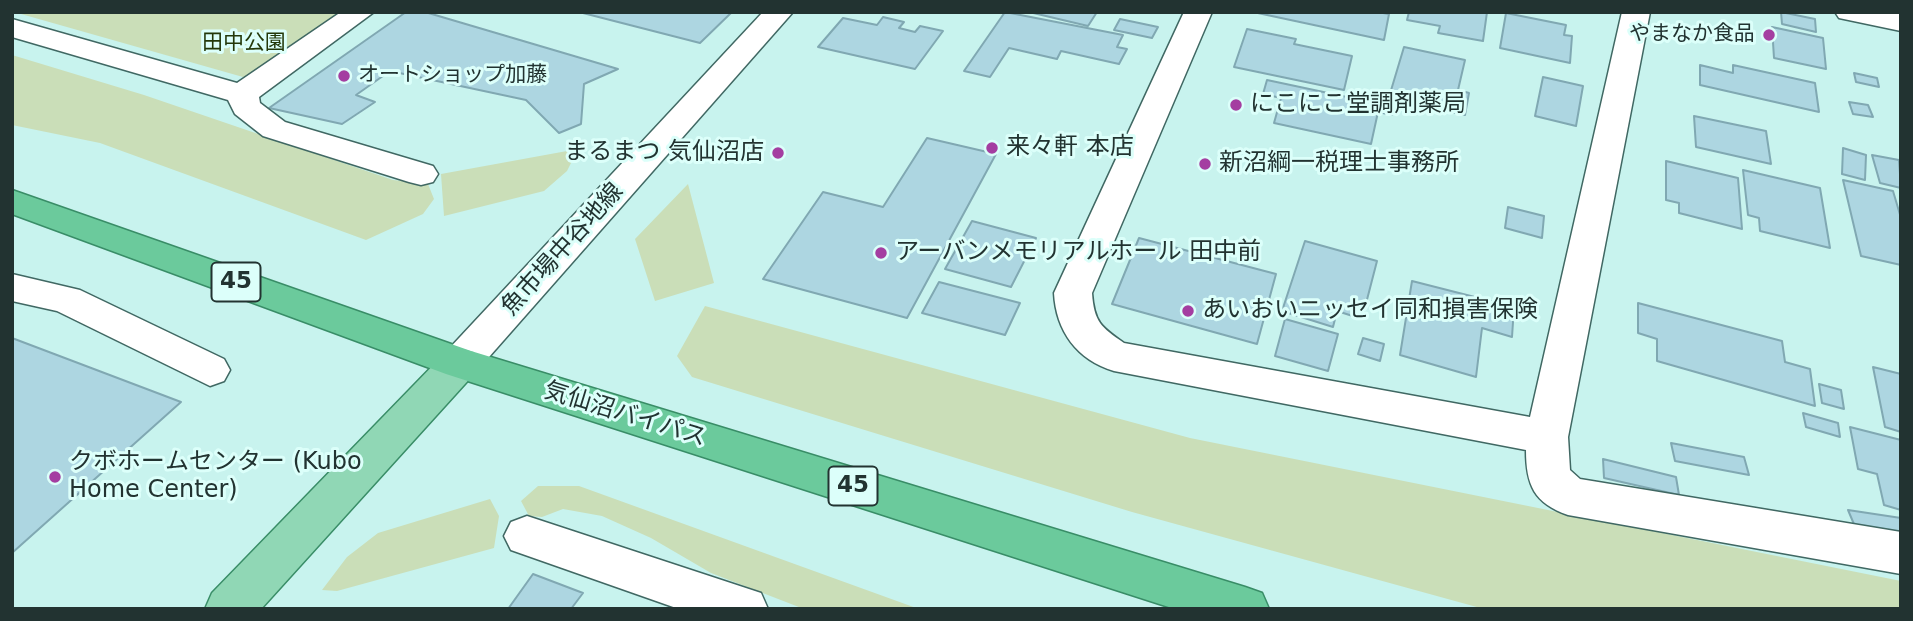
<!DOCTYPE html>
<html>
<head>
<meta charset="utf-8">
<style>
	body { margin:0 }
	#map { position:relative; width:1913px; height:621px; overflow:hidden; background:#c8f3ee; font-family:"DejaVu Sans",sans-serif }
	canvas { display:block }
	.frame { position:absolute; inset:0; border:14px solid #223331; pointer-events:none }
</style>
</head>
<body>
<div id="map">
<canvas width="1913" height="621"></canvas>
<div class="frame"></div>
</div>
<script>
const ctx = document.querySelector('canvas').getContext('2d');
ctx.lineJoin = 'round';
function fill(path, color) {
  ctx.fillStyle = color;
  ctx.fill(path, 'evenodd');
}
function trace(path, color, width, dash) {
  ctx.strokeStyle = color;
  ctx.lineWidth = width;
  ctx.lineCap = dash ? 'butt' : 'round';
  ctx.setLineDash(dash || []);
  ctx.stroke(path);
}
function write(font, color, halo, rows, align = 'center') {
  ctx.font = font + ' "DejaVu Sans","Noto Sans JP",sans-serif';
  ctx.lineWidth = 6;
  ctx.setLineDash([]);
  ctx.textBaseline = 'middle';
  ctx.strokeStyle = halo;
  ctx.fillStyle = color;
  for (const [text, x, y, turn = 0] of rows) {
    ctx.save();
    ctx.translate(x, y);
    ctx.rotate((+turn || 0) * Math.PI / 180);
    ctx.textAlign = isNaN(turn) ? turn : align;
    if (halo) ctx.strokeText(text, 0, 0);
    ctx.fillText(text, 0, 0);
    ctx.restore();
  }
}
fill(new Path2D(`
	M14 12H347L250 79Z
	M12 55 144 95 393 180 428 184 434 199 423 214 366 240 100 143 12 125Z
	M578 149 567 171 544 191 444 216 441 174Z
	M688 184 714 283 655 301 635 239Z
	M705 306 1190 438 1901 581V609H1484L1132 512 692 377 677 356Z
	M538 486H579L919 609H804L711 573 651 538 602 516 563 509 542 517 529 516 521 501Z
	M490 499 499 516 494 548 337 591 322 590 347 557 378 533Z`), '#cadeb8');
const building = new Path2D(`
	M406 12H425L618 69 584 84 581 124 559 133 526 100 390 71 356 95 375 102 342 124 269 108Z
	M579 12H732L700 43Z
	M1005 12 1123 35 1117 47 1127 49 1119 64 1061 51 1057 59 1009 48 990 77 964 71Z
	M1029 12H1097L1088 26Z
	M1253 12H1377L1389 14 1384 40Z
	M1409 12H1487L1483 41 1438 33 1440 26 1407 20Z
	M1781 12 1815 19 1816 32 1782 24Z
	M1506 13 1566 25 1564 35 1572 36 1570 63 1500 48Z
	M883 17 904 22 899 28 915 32 920 26 943 31 915 69 818 47 843 18 877 25Z
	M1120 19 1158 27 1152 38 1114 30Z
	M1772 27 1823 38 1826 69 1774 58Z
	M1247 29 1296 39 1294 44 1352 56 1344 90 1234 67Z
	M1404 47 1465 60 1458 90 1469 93 1465 115 1389 97Z
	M1700 65 1733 73V65L1815 83 1819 112 1700 85Z
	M1854 73 1877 78 1879 87 1856 82Z
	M1543 77 1583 86 1576 126 1535 116Z
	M1267 80 1394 107 1392 115 1378 112 1371 144 1274 123 1281 98 1263 94Z
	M1849 102 1868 105 1873 117 1853 114Z
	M1694 116 1766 131 1771 164 1696 147Z
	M927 138 996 154 907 318 763 279 823 192 883 207Z
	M1843 148 1866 155 1865 180 1842 174Z
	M1872 155 1899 160 1901 188 1880 183Z
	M1666 161 1738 178 1742 229 1679 213V203L1666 200Z
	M1743 170 1820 188 1830 248 1760 231 1759 218 1748 215Z
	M1843 180 1893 191 1901 218V265L1861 256Z
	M1508 207 1544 216 1542 238 1505 228Z
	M972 221 1036 238 1011 287 945 269Z
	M1139 238 1276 274 1257 344 1112 304Z
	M1305 241 1377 261 1362 319 1337 311 1333 327 1282 311Z
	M1412 281 1514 307 1512 337 1482 328 1476 377 1400 355Z
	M939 282 1020 303 1005 335 922 313Z
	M1638 303 1782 341 1785 362 1810 369 1815 406 1657 361V339L1638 333Z
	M1285 319 1338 334 1328 371 1275 356Z
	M12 338 181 402 12 553Z
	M1363 338 1384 344 1380 361 1358 354Z
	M1873 367 1901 374V432L1885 427Z
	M1819 384 1841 390 1844 409 1822 403Z
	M1803 413 1838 423 1840 437 1806 427Z
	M1850 427 1901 440V510L1884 505 1877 474 1858 469Z
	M1671 443 1744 457 1749 475 1675 461Z
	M1603 459 1676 477 1679 495 1604 478Z
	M1848 510 1901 518V536L1856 529Z
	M533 574 583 593 571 609H508Z`);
fill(building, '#add6e1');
trace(building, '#80a8b2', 2);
const minor = new Path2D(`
	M341 12H374L259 97 260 103 285 122 433 166 438 174 433 182 421 185 409 182 263 136 235 114 228 100 12 37V19L237 83Z
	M1184 12H1212L1092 293C1094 322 1101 327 1124 343L1530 417 1622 12H1650L1568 437 1570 470 1580 479 1901 532V574L1568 515C1534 503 1526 485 1526 450L1114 371C1077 360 1056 331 1054 293Z
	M1835 12 1901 13V31L1839 18Z
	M12 274 80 290 224 359 230 370 224 381 210 386 57 311 12 301Z
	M527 516 761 593 768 609H679L511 550 504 536 511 522Z`);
const tertiary = new Path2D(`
	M763 12H793L474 374 460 378 446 374 440 363 446 352Z`);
const primary = new Path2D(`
	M460 348 474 352 480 363 474 374 261 609H205L212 593 446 352Z`);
const trunk = new Path2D(`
	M12 190 471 351 1245 587 1262 593 1269 609H1175L446 374 12 214Z`);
trace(minor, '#406863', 3);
trace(tertiary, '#406863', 3);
trace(primary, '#398d67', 3);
trace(trunk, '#398d67', 3);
fill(minor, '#fff');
fill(tertiary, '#fff');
fill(primary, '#90d7b5');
fill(trunk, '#6bca9c');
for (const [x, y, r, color] of [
	[1769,35,7,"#a43ea1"],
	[344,76,7,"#a43ea1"],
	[1236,105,7,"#a43ea1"],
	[992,148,7,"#a43ea1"],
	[778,153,7,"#a43ea1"],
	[1205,164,7,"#a43ea1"],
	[881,253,7,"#a43ea1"],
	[1188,311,7,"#a43ea1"],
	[55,477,7,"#a43ea1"]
]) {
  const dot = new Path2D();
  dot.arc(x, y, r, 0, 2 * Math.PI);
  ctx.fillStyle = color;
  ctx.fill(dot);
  trace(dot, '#dcfffa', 2.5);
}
write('21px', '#223331', '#dcfffa', [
	["やまなか食品",1755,35],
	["オートショップ加藤",358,76,"left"]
], 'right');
write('21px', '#233809', '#dcfffa', [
	["田中公園",244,44]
]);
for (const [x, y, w] of [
	[236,282,49],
	[853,486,49]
]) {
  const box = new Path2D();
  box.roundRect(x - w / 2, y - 19.5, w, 39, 5);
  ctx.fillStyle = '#dcfffa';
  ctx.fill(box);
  trace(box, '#223331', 2);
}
write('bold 23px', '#223331', null, [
	["45",236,282],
	["45",853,486]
]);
write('24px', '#223331', '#dcfffa', [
	["にこにこ堂調剤薬局",1250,105],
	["来々軒 本店",1006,148],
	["まるまつ 気仙沼店",764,153,"right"],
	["新沼綱一税理士事務所",1219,164],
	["アーバンメモリアルホール 田中前",895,253],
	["あいおいニッセイ同和損害保険",1202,311],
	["クボホームセンター (Kubo",69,463],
	["Home Center)",69,491]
], 'left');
write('24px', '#223331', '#dcfffa', [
	["魚市場中谷地線",563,250,-48],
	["気仙沼バイパス",625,415,17]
]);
</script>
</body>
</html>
